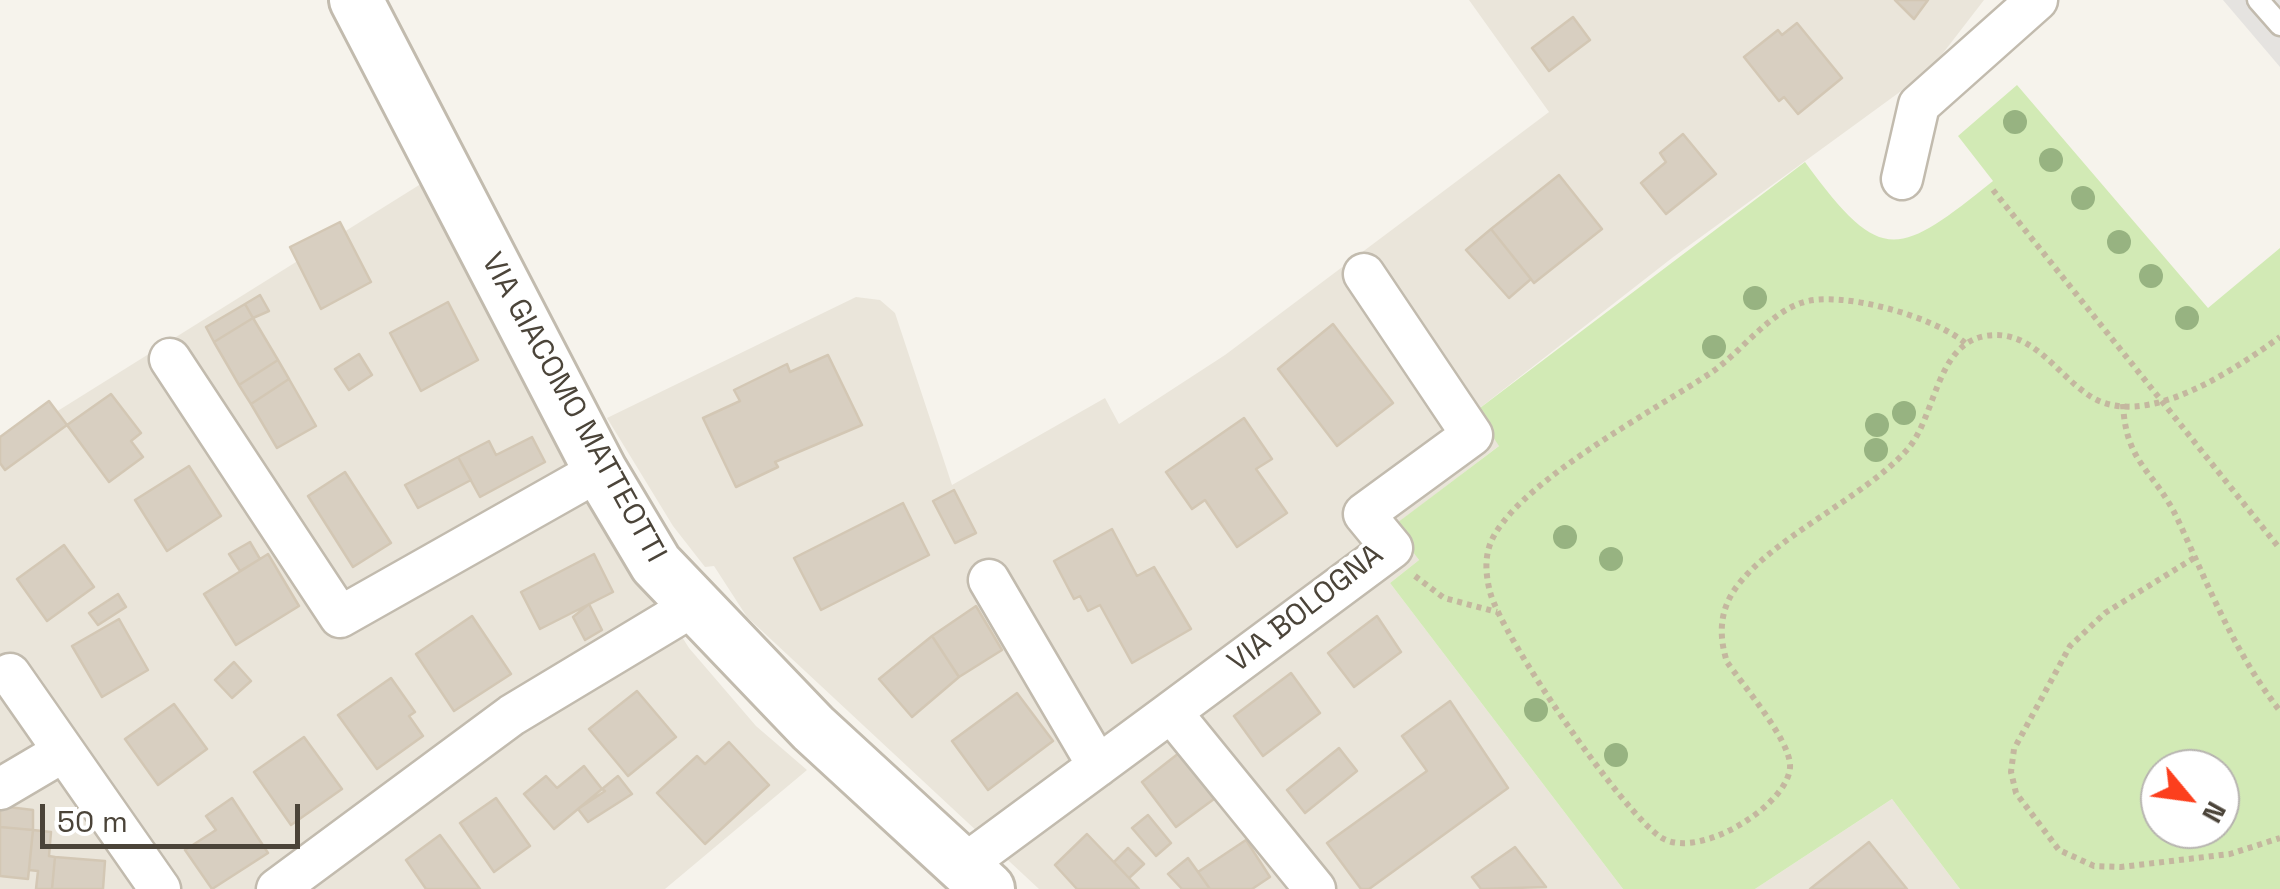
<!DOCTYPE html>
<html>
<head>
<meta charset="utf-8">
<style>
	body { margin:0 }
	#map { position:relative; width:2280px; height:889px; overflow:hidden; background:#f6f3ec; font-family:"Space Grotesk",sans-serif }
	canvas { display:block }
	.north { position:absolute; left:2140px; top:749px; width:100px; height:100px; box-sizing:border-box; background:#fff; border:2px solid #b7b4b0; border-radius:50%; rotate:119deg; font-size:28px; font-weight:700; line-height:40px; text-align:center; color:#4b4439 }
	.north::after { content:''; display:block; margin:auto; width:35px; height:45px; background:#fc3f1d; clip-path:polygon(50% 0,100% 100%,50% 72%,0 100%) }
	.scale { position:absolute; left:40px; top:804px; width:260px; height:45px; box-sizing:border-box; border:5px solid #4b4439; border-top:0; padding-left:12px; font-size:30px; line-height:35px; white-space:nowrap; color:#4b4439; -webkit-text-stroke:8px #fff; paint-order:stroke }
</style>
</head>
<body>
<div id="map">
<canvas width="2280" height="889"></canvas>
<div class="north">N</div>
<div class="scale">50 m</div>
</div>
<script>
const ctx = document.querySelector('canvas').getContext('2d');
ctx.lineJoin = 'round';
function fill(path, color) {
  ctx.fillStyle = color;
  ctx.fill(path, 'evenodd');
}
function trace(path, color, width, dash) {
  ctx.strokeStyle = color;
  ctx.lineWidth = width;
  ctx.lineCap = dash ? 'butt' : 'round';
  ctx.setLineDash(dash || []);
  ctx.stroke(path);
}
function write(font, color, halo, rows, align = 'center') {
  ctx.font = font + ' "Space Grotesk",sans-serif';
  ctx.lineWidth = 8;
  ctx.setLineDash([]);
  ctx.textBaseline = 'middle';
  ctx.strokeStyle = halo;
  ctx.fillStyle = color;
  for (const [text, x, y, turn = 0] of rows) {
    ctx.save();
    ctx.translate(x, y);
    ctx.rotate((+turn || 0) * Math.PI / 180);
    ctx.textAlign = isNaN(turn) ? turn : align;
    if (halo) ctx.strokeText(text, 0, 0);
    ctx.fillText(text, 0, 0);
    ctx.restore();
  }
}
fill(new Path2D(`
	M1469 0H1984L1930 70 1672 258 1476 411 1500 445 1394 526 1419 560 1390 583 1623 889H1039L747 617 714 566 705 567 673 526 607 418 856 297 880 300 895 313 952 485 1105 398 1119 424 1225 355 1549 112Z
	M432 177 594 497 689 648 756 726 807 770 665 889H0V447Z
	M1892 799 1960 889H1755Z`), '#eae5da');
fill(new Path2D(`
	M2017 85 2208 308 2280 248V889H1960L1892 799 1755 889H1623L1390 583 1419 560 1393 526 1499 446 1476 411 1805 162C1881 266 1897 258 1993 181L1958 136ZM2160 769H2220V829H2160Z`), '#d2eab5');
fill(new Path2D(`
	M2223 0H2280V67Z`), '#e5e3e0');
const building = new Path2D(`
	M1895 0H1928L1914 19Z
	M1573 17 1590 40 1549 71 1532 48Z
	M1797 23 1842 78 1798 114 1784 97 1779 101 1744 57 1778 30 1782 35Z
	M1683 134 1716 174 1666 214 1641 183 1666 162 1660 153Z
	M1559 175 1602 229 1534 283 1491 229Z
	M340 222 371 282 321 309 290 247Z
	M1491 229 1531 279 1509 298 1466 250Z
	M260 295 269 311 253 318 245 304Z
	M448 302 478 360 421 391 390 333Z
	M245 304 253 318 214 342 206 327Z
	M253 318 278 360 239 385 214 342Z
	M1333 324 1393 403 1337 446 1278 369Z
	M359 354 372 375 349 390 335 369Z
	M828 355 862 425 775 462 778 467 736 487 703 418 740 401 734 390 787 364 790 372Z
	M278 360 289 379 251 404 239 385Z
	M289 379 316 426 277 448 251 404Z
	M111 394 141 433 131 441 143 457 109 482 67 425Z
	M49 401 67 425 5 470 0 463V437Z
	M1244 418 1272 459 1256 469 1287 513 1237 547 1205 500 1192 509 1166 472Z
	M532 437 545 462 480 497 458 457 489 441 496 455Z
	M458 457 471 480 418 508 405 485Z
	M189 466 221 516 167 551 135 500Z
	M345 472 391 543 353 567 308 496Z
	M954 490 976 533 955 543 933 501Z
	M903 503 929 555 821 610 794 558Z
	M1112 529 1137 576 1154 567 1191 629 1132 663 1100 605 1088 611 1080 596 1074 599 1054 561Z
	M250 542 260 559 240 571 229 554Z
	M64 545 94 587 47 621 17 579Z
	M268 554 299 606 236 645 204 594Z
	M594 554 613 592 540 629 521 592Z
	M118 594 126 607 98 625 89 613Z
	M589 604 602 630 585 640 573 617Z
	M976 606 1002 650 959 677 932 636Z
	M472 616 511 674 454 711 416 654Z
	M1377 616 1401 652 1354 687 1328 653Z
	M119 619 148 670 102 697 72 646Z
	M932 636 959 677 912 717 879 679Z
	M234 662 251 681 232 698 215 680Z
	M1291 673 1320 713 1263 756 1234 716Z
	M391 678 415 712 409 716 423 736 377 769 338 715Z
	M637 691 676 737 628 776 589 729Z
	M1017 693 1053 741 988 790 952 741Z
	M1450 701 1508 788 1369 889H1361L1327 843 1427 771 1402 736Z
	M174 704 207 749 158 785 125 739Z
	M304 737 342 789 291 825 254 772Z
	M729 742 769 785 705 844 657 793 697 756 705 764Z
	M1339 748 1357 771 1305 813 1287 790Z
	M1179 753 1214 799 1176 827 1142 782Z
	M584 766 602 789 554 829 524 794 546 776 557 788Z
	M618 776 632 794 588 822 578 809 605 791 602 789Z
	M232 798 268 853 212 889 185 850 216 830 206 816Z
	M496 798 530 846 494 872 460 823Z
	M0 806 33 810V830L0 827Z
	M1148 815 1171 843 1156 856 1132 828Z
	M0 827 33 830 28 879 0 876Z
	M33 830 51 832 49 856 55 857 52 889H36L38 871 29 870Z
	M1087 834 1129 878 1139 889H1077L1055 865Z
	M440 835 480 889H426L406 860Z
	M1246 840 1270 877 1252 889H1210L1198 872Z
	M1869 842 1907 889H1810Z
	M1515 847 1546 887 1481 889 1472 877Z
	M1128 848 1144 864 1129 878 1114 862Z
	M55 857 105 861 103 889H52Z
	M1188 858 1198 872 1210 889H1182L1168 874Z`);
fill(building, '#d8cfc1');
trace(building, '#d3c7b4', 2.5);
const service = new Path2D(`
	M2258 0 2280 25`);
const minor = new Path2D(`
	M1902 179 1919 105 2037 0
	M170 359 340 617 600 470
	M989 580 1098 766
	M10 674 160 889
	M1171 712 1392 548 1364 514 1472 435 1364 274
	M0 789 61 753
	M965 864 1171 712 1315 889
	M277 889 512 715 693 606`);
const tertiary = new Path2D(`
	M356 0 600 470 656 564 813 728 988 889`);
trace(service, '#c2bbae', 25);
trace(minor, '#c2bbae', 45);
trace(tertiary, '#c2bbae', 58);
trace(new Path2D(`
	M1993 190 2280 549
	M1965 343C1935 317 1839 289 1801 303 1767 315 1741 352 1712 372 1655 410 1528 477 1495 534 1484 552 1485 572 1490 592 1502 637 1623 814 1662 838 1700 861 1793 802 1790 764 1788 738 1743 685 1727 662 1719 637 1719 612 1735 589 1771 538 1862 499 1906 451 1936 419 1935 345 1985 336 2031 328 2055 372 2087 394 2142 434 2235 369 2280 337
	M2123 404C2126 465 2154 469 2178 520 2209 587 2234 652 2280 711
	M2194 558 2105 613 2070 646 2014 749 2011 772 2016 793 2059 850 2094 866 2121 867 2230 854 2280 838
	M1415 576 1444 598 1497 612`), '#c4b79f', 6, [5, 5]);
trace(service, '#fff', 20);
trace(minor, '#fff', 40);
trace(tertiary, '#fff', 52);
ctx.fillStyle = '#97b381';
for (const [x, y] of [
	[2015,122],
	[2051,160],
	[2083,198],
	[2119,242],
	[2151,276],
	[1755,298],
	[2187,318],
	[1714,347],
	[1904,413],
	[1877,425],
	[1876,450],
	[1565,537],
	[1611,559],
	[1536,710],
	[1616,755]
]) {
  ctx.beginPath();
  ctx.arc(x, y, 12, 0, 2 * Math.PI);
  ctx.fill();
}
write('30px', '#4b4439', '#fff', [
	["VIA GIACOMO MATTEOTTI",573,408,61],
	["VIA BOLOGNA",1306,609,-38]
]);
</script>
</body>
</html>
